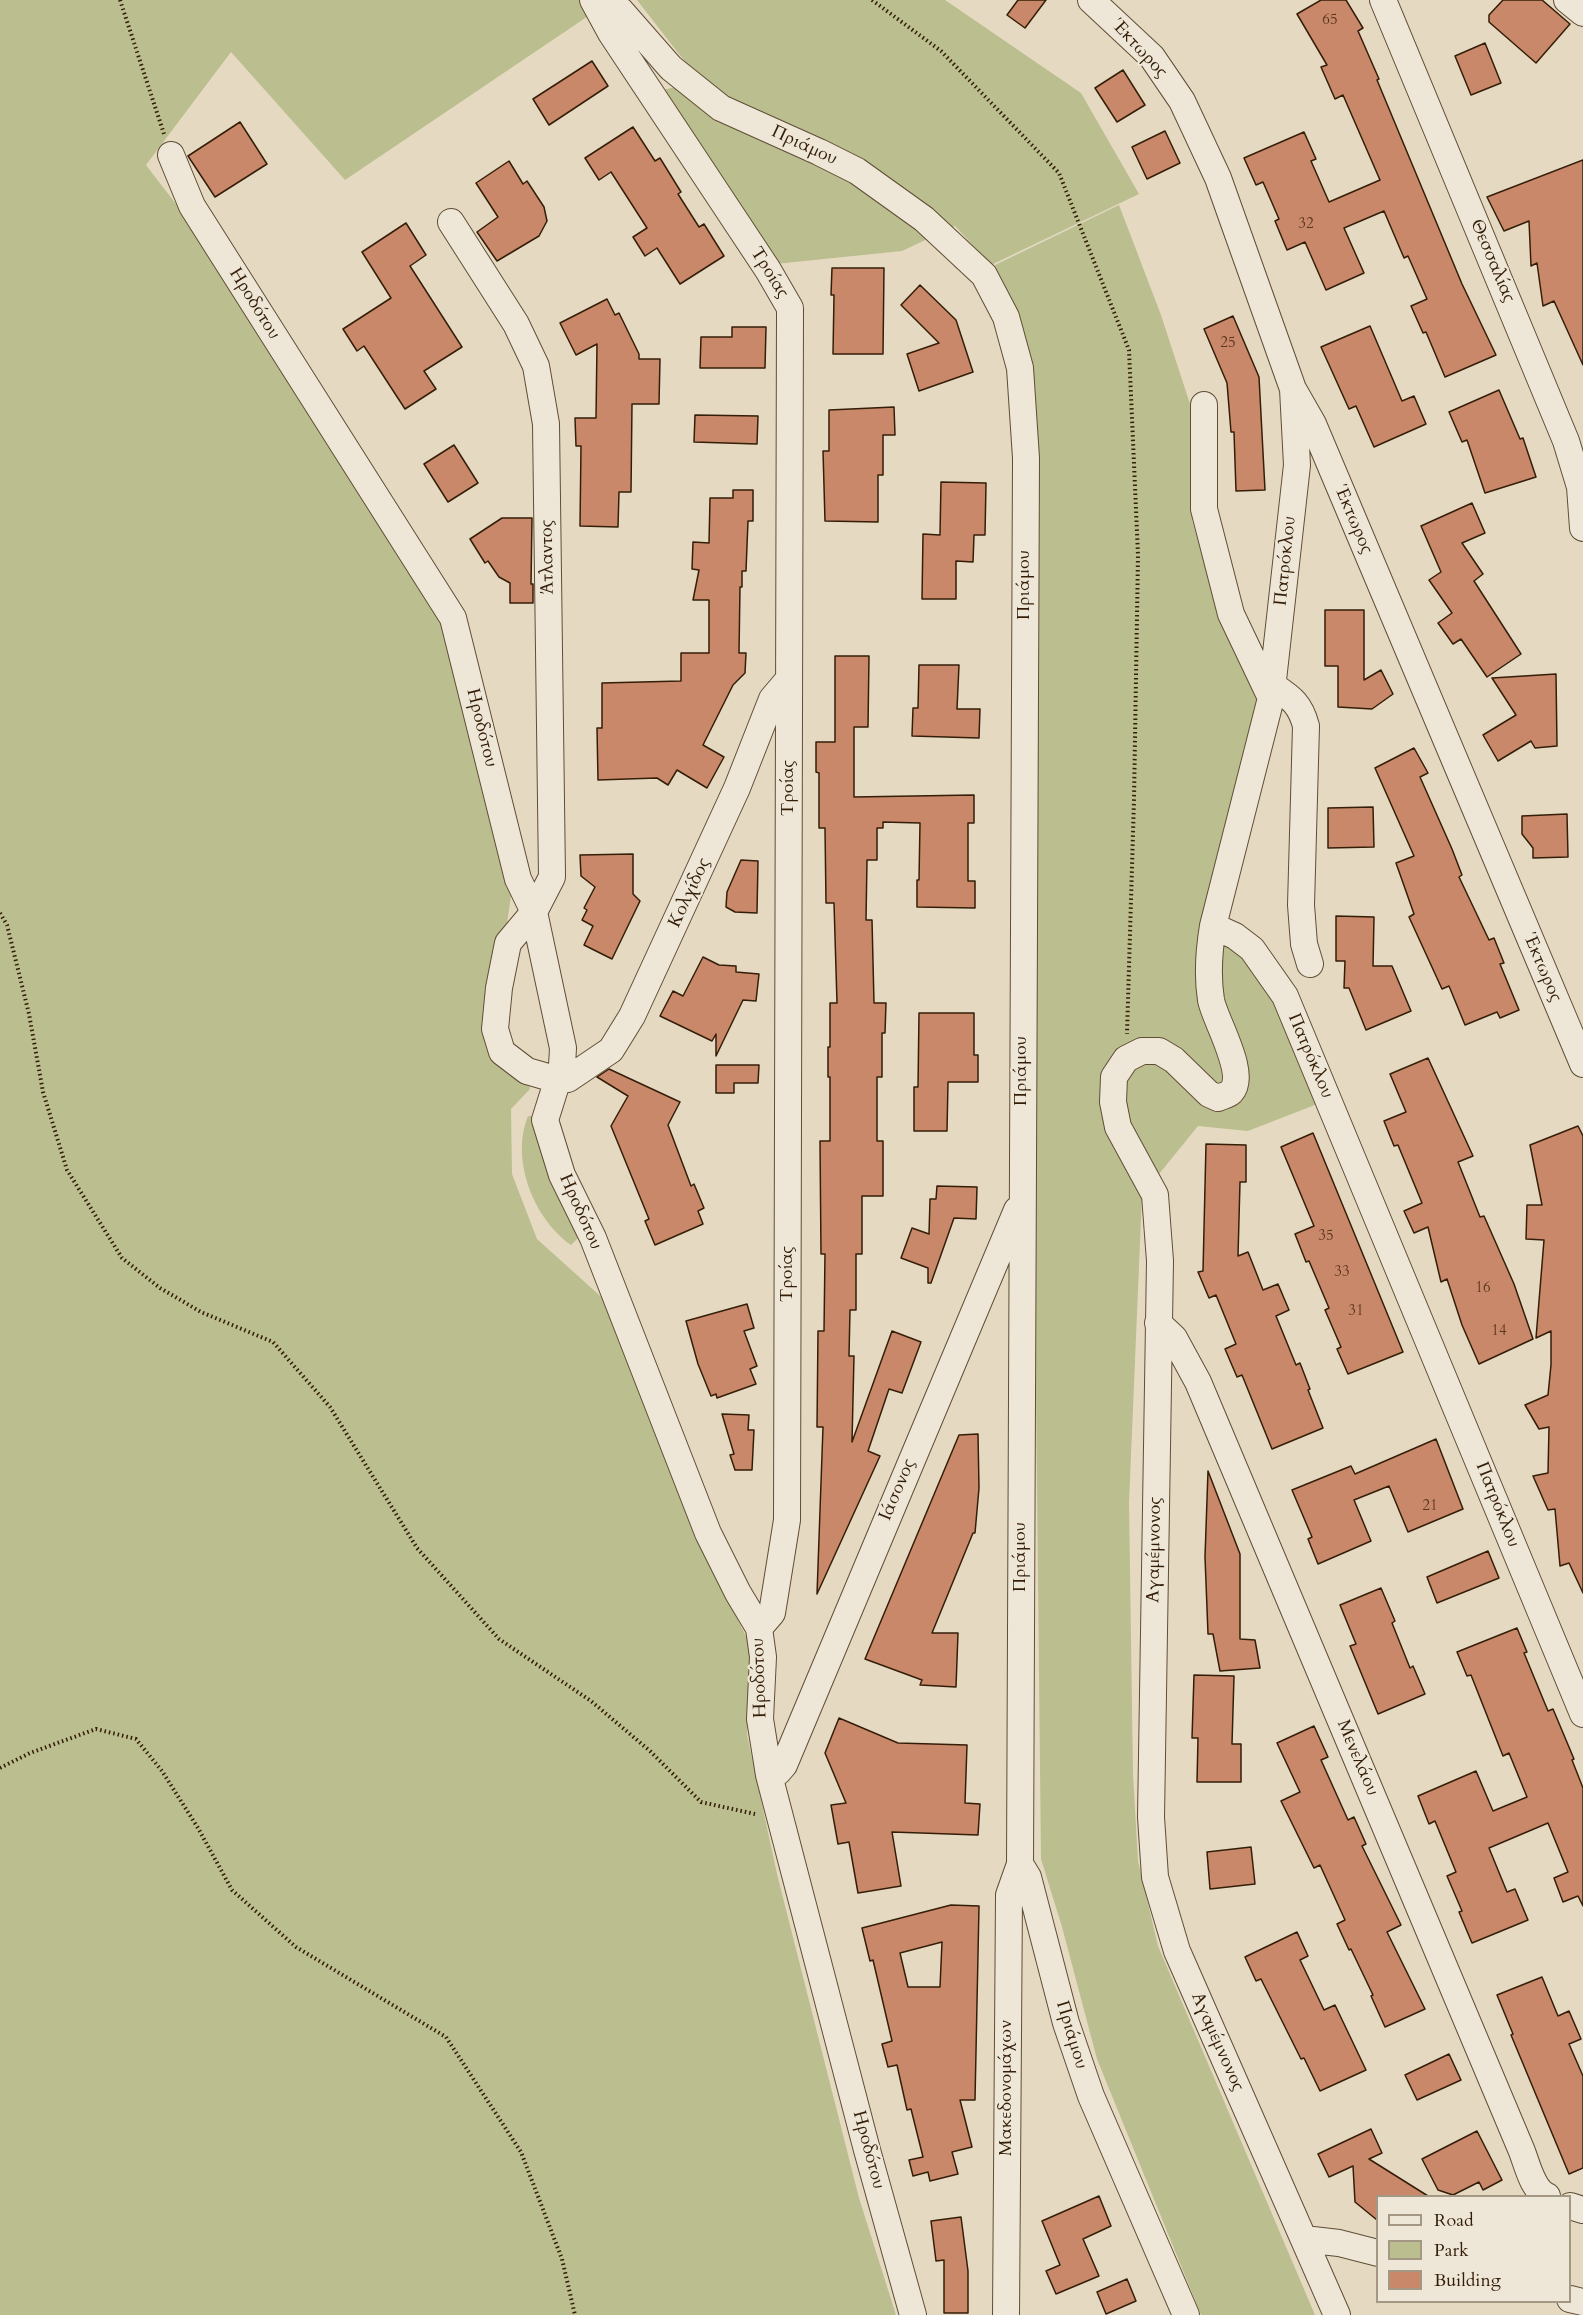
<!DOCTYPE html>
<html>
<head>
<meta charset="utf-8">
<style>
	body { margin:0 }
	#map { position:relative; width:1583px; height:2315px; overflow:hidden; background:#e5dac1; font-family:Cardo,serif }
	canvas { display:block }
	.legend { position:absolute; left:1376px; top:2195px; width:195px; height:108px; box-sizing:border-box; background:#eee7d7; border:2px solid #a49784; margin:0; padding:8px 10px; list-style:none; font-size:18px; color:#341e08 }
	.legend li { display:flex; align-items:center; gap:12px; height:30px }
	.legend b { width:30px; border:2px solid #a49784 }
</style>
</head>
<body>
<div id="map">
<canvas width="1583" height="2315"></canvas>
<ul class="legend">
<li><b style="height:8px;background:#eee7d7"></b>Road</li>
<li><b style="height:16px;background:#bbbe8e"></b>Park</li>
<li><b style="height:16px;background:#ca886a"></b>Building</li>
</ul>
</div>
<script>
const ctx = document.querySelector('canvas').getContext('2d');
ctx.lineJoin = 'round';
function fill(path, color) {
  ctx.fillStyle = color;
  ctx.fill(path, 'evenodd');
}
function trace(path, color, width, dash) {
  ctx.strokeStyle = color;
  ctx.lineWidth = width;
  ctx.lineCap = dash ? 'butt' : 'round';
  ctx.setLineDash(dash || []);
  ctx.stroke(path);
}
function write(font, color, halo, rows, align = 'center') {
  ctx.font = font + ' Cardo,serif';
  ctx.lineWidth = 4.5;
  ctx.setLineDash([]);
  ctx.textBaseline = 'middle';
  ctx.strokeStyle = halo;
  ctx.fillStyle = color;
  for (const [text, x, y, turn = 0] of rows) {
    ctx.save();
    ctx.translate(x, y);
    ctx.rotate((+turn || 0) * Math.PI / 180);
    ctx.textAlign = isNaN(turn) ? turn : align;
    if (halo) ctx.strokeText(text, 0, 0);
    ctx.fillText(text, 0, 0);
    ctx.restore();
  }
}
fill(new Path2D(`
	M0 0H612L345 180 231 52 146 165 179 208 453 627 511 896 505 937 483 1009 486 1035 528 1082 530 1089 511 1109 512 1174 537 1239 608 1303 714 1573 750 1644 747 1735 777 1874 859 2198 896 2315H0Z
	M637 0H945L1081 93 1139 194 991 265 955 226 902 251 775 264 663 90 700 81Z
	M1119 205 1161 315 1190 404 1192 520 1220 618 1261 689 1204 937 1230 943 1260 968 1325 1101 1248 1131 1198 1126 1142 1195 1129 1503 1133 1774 1138 1861 1158 1946 1315 2315H1201L1097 2059 1062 1927 1041 1859 1036 1394V434L993 266Z
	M528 1116H533L535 1122V1132L544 1158 583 1233 571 1245C534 1219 510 1160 528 1116Z`), '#bbbe8e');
const building = new Path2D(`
	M1018 0H1046L1025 28 1007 15Z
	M1321 0H1346L1363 28 1358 31 1379 79 1377 80 1462 284 1496 355 1445 377 1426 332 1423 333 1411 306 1427 299 1408 256 1404 258 1384 211 1344 228 1364 273 1326 290 1305 242 1287 250 1275 221 1279 219 1263 182 1256 185 1244 158 1304 132 1316 159 1311 161 1329 202 1380 180 1343 95 1335 99 1321 67 1327 65 1297 14Z
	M1503 0H1542L1570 24 1536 63 1489 22V15Z
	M1485 43 1501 83 1471 95 1455 56Z
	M592 61 608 86 549 125 533 99Z
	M1123 70 1145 105 1117 122 1095 88Z
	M240 122 267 164 215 197 188 156Z
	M633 127 655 161 660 158 681 192 678 194 699 227 704 224 724 256 680 284 657 248 645 256 633 237 647 228 611 172 599 180 585 158Z
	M1165 131 1180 163 1147 179 1132 147Z
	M1583 160V365L1554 301 1543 306 1537 263 1531 266 1529 221 1504 231 1487 197Z
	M509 161 523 184 527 181 544 207 547 221 539 236 497 261 477 232 498 217 476 183Z
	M406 223 426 255 410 266 462 347 424 371 436 389 405 409 364 346 357 351 343 329 391 298 362 252Z
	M832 268H884L883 354H833L834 295H831Z
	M920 285 956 320 973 372 919 391 907 354 939 343 901 305Z
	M607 299 615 315 619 313 639 354V359H660L659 404H632L631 492H619L618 527 580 526 581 446H576L575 418H596L597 344 576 355 560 323Z
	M1233 316 1259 377 1265 490 1236 491 1234 432H1231L1227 383 1204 329Z
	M1370 326 1402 401 1414 396 1426 424 1374 447 1356 406 1349 409 1321 347Z
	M732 327H766L765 368H700L701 337H732Z
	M1499 390 1520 439 1523 438 1536 477 1485 493 1467 440 1462 442 1449 412Z
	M894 407 895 435H883V475H878V522L825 521 823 451H829V410Z
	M695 415 758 416 757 444 694 442Z
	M454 445 478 483 448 502 424 464Z
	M941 482 986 483 985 535H974L973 562 956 561V599H922L923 534 940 535Z
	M733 490H753V521H748L746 571H742V587H740L739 653H746L745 673 733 685 703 745 724 757 707 788 677 770 668 785 657 778 598 780 597 728H602V683L681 681V653H709V600H693L699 570 692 569 693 542 709 543 710 498H733Z
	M1472 503 1485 533 1462 543 1483 574 1474 581 1521 654 1487 677 1461 639 1453 644 1438 623 1452 613 1429 580 1441 572 1421 526Z
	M502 518H532L531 584H533V603H510V583L499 577 488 561 485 563 470 539Z
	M1325 610H1364V680L1381 670 1393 694 1372 709 1338 707V666H1325Z
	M835 656H869L868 727H854V797L974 795V823H968V881H975V908L917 907V880H919L920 823 883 822V828H877V860H867L866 920H872L874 1003H886L885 1033H882V1077H877V1141H883V1196H862V1254H856V1310H850L849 1356H854L852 1442 892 1331 921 1342 902 1393 889 1389 868 1451 880 1456 817 1594 823 1427H817L818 1331H824L825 1254H821L820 1141H830V1077H828V1047H830V1003H837L834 903H826L825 828H819V773L816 772V742H835Z
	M919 665H959L957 709H980L979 738 912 736 913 708H918Z
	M1556 674 1557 746 1535 748 1531 741 1498 761 1483 735 1516 715 1492 678Z
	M1414 748 1428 773 1420 777 1452 849 1462 875 1459 877 1489 940 1494 938 1504 963 1500 964 1519 1010 1500 1018 1497 1012 1465 1025 1449 986 1442 989 1409 917 1414 914 1396 863 1414 856 1375 768Z
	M1373 807 1374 847 1328 848V808Z
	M1567 814 1568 857 1533 858V848L1522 834V816Z
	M633 854V894L640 901 612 959 584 945 593 926 582 920 587 910 584 908 595 887 581 876 580 855Z
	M741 860 758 861 757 913 735 912 726 907 727 892Z
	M1336 916 1374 917 1373 966H1392L1411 1011 1366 1030 1349 988H1344L1345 961H1336Z
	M703 957 719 965 736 966V972L759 974 756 1001 743 1000 716 1056V1034L712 1041 660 1016 673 991 683 996Z
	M919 1013H974V1055H978V1082H948L947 1131H914V1087H918Z
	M1428 1058 1473 1156 1458 1162 1480 1217 1484 1216 1514 1284 1533 1339 1479 1364 1462 1325 1447 1279 1441 1282 1428 1227 1414 1233 1404 1211 1422 1203 1398 1145 1394 1146 1384 1121 1406 1112 1390 1074Z
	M716 1065H759L758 1083H734V1093H716Z
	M609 1069 680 1102 668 1125 691 1186 694 1184 704 1208 698 1211 703 1224 655 1245 645 1221 649 1219 611 1126 628 1096 597 1077Z
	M1578 1126 1583 1136V1593L1569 1563 1560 1566 1555 1509 1548 1510 1533 1476 1548 1473 1549 1427 1539 1429 1525 1405 1548 1395 1551 1365V1331L1536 1338 1544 1240 1526 1239 1527 1205H1542L1530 1145Z
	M1313 1133 1403 1352 1348 1374 1337 1349 1341 1347 1325 1310 1329 1308 1309 1261 1306 1262 1295 1234 1314 1226 1281 1147Z
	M1206 1144 1246 1145V1182H1240L1238 1256 1248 1252 1263 1290 1278 1284 1289 1310 1276 1316 1296 1365 1300 1363 1310 1389 1308 1390 1323 1428 1272 1449 1242 1375 1237 1377 1225 1349 1236 1344 1216 1295 1209 1298 1198 1272 1203 1271Z
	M937 1186 977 1187 976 1219 954 1218 931 1283H928V1268L901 1258 912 1228 929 1234 930 1199H936Z
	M747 1304 754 1328 744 1331 757 1366 750 1369 756 1384 717 1398 716 1394 711 1396 698 1364 686 1321Z
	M722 1414 749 1415 748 1430H754L752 1470H735L730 1455 734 1454Z
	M978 1434 979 1488 975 1533H973L932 1633H958L956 1687 920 1685 922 1680 865 1659 959 1435Z
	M1436 1439 1463 1509 1408 1532 1389 1486 1354 1500 1371 1541 1318 1564 1308 1539 1312 1537 1292 1490 1351 1466 1355 1474Z
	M1208 1471 1240 1554V1639L1255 1640 1260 1668 1220 1671 1213 1634H1208L1205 1557Z
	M1488 1551 1499 1578 1437 1603 1427 1577Z
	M1381 1588 1395 1621 1392 1623 1410 1668 1413 1666 1425 1694 1378 1714 1350 1646 1356 1644 1340 1605Z
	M1517 1628 1527 1652 1524 1653 1548 1711 1553 1709 1574 1759 1572 1760 1583 1788V1906L1578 1896 1563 1902 1554 1878 1568 1872 1548 1823 1489 1848 1507 1892 1515 1889 1528 1920 1472 1943 1459 1912 1462 1911 1447 1876 1456 1872 1435 1821 1429 1824 1418 1796 1476 1771 1493 1811 1527 1797 1509 1753 1503 1756 1471 1675 1467 1676 1457 1652Z
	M1194 1675 1234 1676 1232 1744H1241V1782H1197L1198 1738H1192Z
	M839 1718 898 1743 967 1745 965 1803 980 1804 978 1835 892 1832 901 1886 858 1893 849 1842 838 1844 831 1805 846 1803 825 1753Z
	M1314 1726 1328 1757 1321 1760 1348 1820 1354 1817 1366 1844 1362 1846 1401 1925 1387 1932 1425 2009 1385 2027 1371 1996 1373 1995 1351 1949 1349 1950 1337 1924 1345 1920 1320 1865 1314 1868 1281 1801 1300 1792 1277 1743Z
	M1251 1847 1255 1884 1210 1889 1207 1852Z
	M951 1905 979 1906 975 2100H960L972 2147 952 2152 958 2174 930 2181 928 2172 913 2176 909 2160 923 2157 911 2109 907 2110 897 2065 888 2067 882 2044 892 2041 873 1960 870 1961 862 1928ZM942 1942 940 1987H908L900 1953Z
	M1297 1932 1308 1956 1300 1960 1324 2010 1335 2005 1366 2070 1320 2091 1304 2058 1301 2059 1261 1979 1256 1981 1245 1957Z
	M1542 1977 1558 2016 1569 2011 1581 2039 1569 2044 1583 2076V2168L1569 2174 1511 2035 1513 2034 1497 1995Z
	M1449 2054 1461 2080 1417 2100 1405 2075Z
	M1371 2129 1382 2153 1369 2159 1428 2196H1377V2220L1355 2202 1353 2166 1329 2177 1318 2154Z
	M1477 2131 1502 2180 1483 2190 1479 2182 1453 2195 1438 2190 1422 2159Z
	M1099 2196 1111 2226 1083 2239 1099 2276 1056 2294 1046 2271 1060 2265 1042 2221Z
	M961 2217 968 2271V2313H944V2260L936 2261 931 2221Z
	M1127 2279 1136 2301 1106 2314 1097 2292Z`);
fill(building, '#ca886a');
trace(building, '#341e08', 1.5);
const minor = new Path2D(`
	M593 0 611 33 768 270 790 308 787 1520 772 1613 759 1628
	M607 0 621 11 671 68 721 108 819 152 857 171 924 219 984 275 1006 317 1020 368 1026 458 1020 1864 1028 1877 1066 2023 1091 2096 1186 2315
	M1091 0 1152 57 1182 101 1218 178 1293 389 1313 424 1583 1064
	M1383 0 1566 441 1580 487 1583 528
	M1567 0 1583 13
	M171 155 192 206 453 618 518 879 534 912 563 1048 562 1066 545 1120 562 1175 593 1238 708 1533 738 1593 759 1628 763 1657 760 1719 769 1775 867 2150 913 2315
	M451 222 516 324 536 366 546 424 552 877 534 912 508 943 499 988 495 1029 502 1052 527 1071 558 1080 568 1079 611 1050 632 1016 737 788 772 699 789 679
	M1293 389 1297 465 1271 698 1213 926C1209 950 1207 975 1211 1000 1215 1021 1248 1074 1231 1092 1228 1095 1222 1096 1218 1098L1209 1094 1174 1060 1159 1051H1142L1126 1059 1114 1077 1113 1102 1118 1127 1155 1195 1160 1261 1151 1817 1155 1877 1177 1951 1337 2315
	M1204 405V509L1231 614 1271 698
	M1272 685C1291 698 1300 703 1306 726L1301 905 1304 944 1310 964
	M1213 926 1235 936 1252 949 1285 996 1583 1714
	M1158 1323 1174 1338 1198 1382 1521 2149C1527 2163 1532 2190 1547 2196
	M769 1775 778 1772 784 1765 1017 1210
	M1570 2206 1583 2210
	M1304 2239 1339 2243 1378 2253
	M1570 2299 1583 2302
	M1006 2315 1009 1895 1020 1864`);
trace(minor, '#604d36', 28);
trace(new Path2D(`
	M120 0 164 134
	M872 0 941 51 1059 173 1129 350 1138 555 1134 799 1127 1034
	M0 913 7 925 29 1014 43 1092 67 1170 122 1258 160 1288 201 1312 273 1342 330 1407 417 1548 499 1639 591 1701 650 1751 701 1802 755 1814
	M0 1768 30 1753 96 1729 136 1739 162 1771 198 1828 232 1890 296 1947 446 2037 521 2152 562 2259 575 2315`), '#341e08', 4, [1.5, 3]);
trace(minor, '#eee7d7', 26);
write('15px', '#5a3820', null, [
	["65",1330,21],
	["32",1306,225],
	["25",1228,344],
	["35",1326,1237],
	["33",1342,1273],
	["16",1483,1289],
	["31",1356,1312],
	["14",1499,1332],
	["21",1430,1507]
]);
write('18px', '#341e08', '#eee7d7', [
	["Έκτωρος",1139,49,47],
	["Πριάμου",804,146,25],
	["Θεσσαλίας",1492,261,67],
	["Τροίας",769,273,58],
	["Ηροδότου",254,304,58],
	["Έκτωρος",1353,520,67],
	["Άτλαντος",548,557,-91],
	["Πατρόκλου",1286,561,-84],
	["Πριάμου",1025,585,-90],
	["Ηροδότου",481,728,76],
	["Τροίας",789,788,-90],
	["Κολχίδος",690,893,-65],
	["Έκτωρος",1542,968,67],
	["Πατρόκλου",1310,1056,67],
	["Πριάμου",1022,1071,-90],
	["Ηροδότου",580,1212,66],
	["Τροίας",788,1274,-90],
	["Ιάσονος",898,1490,-67],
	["Πατρόκλου",1497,1505,68],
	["Αγαμέμνονος",1155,1550,-89],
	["Πριάμου",1021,1557,-90],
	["Ηροδότου",760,1678,-92],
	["Μενελάου",1357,1758,67],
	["Πριάμου",1071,2035,73],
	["Αγαμέμνονος",1217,2042,66],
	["Μακεδονομάχων",1007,2088,-90],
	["Ηροδότου",868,2150,75]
]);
</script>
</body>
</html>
